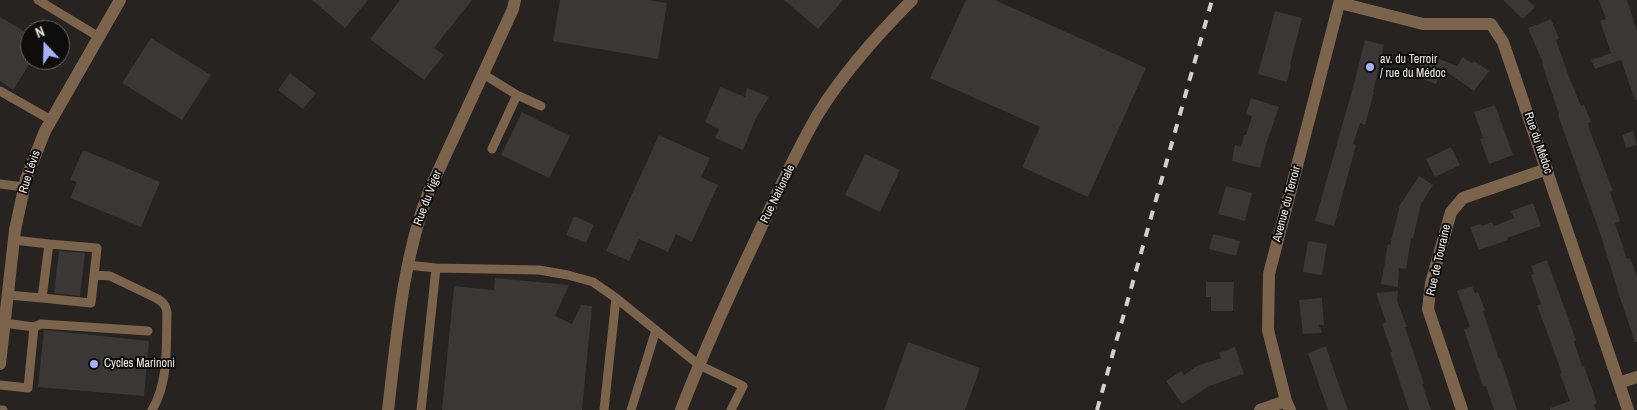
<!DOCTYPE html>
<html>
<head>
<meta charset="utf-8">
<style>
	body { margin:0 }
	#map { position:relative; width:1637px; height:410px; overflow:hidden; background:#262321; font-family:"Archivo Narrow",sans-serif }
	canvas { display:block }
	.north { position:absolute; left:20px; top:20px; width:50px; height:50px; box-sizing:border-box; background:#0e0d0c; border:1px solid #686665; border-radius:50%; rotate:339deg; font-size:14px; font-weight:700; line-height:20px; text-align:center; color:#eeeceb }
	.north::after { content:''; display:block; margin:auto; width:18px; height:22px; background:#a4b2fc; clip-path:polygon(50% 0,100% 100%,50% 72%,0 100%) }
</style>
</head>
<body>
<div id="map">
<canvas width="1637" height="410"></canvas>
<div class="north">N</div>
</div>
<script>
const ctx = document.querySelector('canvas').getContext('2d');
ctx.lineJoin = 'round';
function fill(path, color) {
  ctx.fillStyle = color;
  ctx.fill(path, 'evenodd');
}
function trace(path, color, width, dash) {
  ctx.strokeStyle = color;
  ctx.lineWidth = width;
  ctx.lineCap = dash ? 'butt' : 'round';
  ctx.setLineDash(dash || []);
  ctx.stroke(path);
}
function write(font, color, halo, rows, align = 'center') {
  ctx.font = font + ' "Archivo Narrow",sans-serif';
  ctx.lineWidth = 4;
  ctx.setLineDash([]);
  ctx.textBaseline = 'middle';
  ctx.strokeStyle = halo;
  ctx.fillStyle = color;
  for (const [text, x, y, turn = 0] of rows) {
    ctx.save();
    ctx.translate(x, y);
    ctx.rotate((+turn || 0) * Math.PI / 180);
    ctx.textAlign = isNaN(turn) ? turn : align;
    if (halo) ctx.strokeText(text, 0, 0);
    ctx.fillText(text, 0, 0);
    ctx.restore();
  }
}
fill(new Path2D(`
	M312 0H368L345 28Z
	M400 0H472L434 48 444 55 424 80 370 39Z
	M560 0H649L667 3 658 59 553 41Z
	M784 0H843L818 29Z
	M966 0H995L1146 68 1088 197 1022 167 1040 127 930 78Z
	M1503 0H1528L1535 7 1523 19Z
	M1599 0H1627L1637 31V100H1635L1621 60 1595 69 1591 60 1611 53 1600 21 1606 19Z
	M1275 11 1302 18 1290 64 1291 65 1287 82 1258 74Z
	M0 17 30 35V63L13 90 0 81Z
	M1551 19 1559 39 1556 40 1569 77 1581 106 1584 105 1591 122 1588 123 1590 131 1613 191 1610 192 1620 221 1615 223 1627 259 1630 258 1637 276V342H1635L1619 295 1601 236 1558 115 1559 114 1542 64 1543 63 1528 28Z
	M151 38 211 75 182 120 122 83Z
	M1365 40 1384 45 1373 92H1374L1365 125 1360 123 1353 144 1356 145 1334 226 1315 221 1355 80Z
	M1424 53 1457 66 1463 57 1472 63 1474 61 1489 71 1474 91 1442 69 1436 84 1415 76Z
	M290 73 316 93 303 109 278 90Z
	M720 87 745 97 747 88 769 97 756 118 743 150 715 138 719 129 705 122Z
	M1251 98 1279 107 1266 144 1260 168 1232 161 1235 145 1241 147 1244 135H1246L1252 116 1246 114Z
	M1495 105 1513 155 1489 164 1480 139 1483 138 1474 112Z
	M522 112 570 136 549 178 501 155Z
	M1633 131 1637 145 1626 148 1622 135Z
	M659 135 710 158 701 177 718 185 692 242 676 234 668 252 639 239 629 261 606 251Z
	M1451 147 1460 165 1435 177 1426 159Z
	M83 150 160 182 141 227 70 198 77 182 70 180Z
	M865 154 900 170 880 212 845 195Z
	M1419 176 1433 185 1421 204 1413 238H1411L1406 269 1399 268 1398 287 1381 284 1388 244 1390 245 1400 205Z
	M1226 186 1252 193 1245 221 1218 214Z
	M1533 203 1541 226 1507 238 1508 240 1479 250 1470 227 1480 224 1481 226 1492 222 1494 226 1514 218 1511 211Z
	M574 216 594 225 586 243 566 235Z
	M1213 234 1240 241 1236 256 1209 249Z
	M1308 241 1327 244 1322 275 1303 272Z
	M59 251 85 253 80 296 54 293Z
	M1547 260 1576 340 1574 341 1582 366H1584L1597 403 1594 405 1596 410H1550V408L1570 401 1560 374 1562 373 1537 305 1541 304 1531 275 1534 274 1531 266Z
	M495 278 569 285 555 316 572 324 581 305 592 306 582 410H442L454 286 494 290Z
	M1206 282H1234L1233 311H1211V297H1206Z
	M1472 286 1475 293 1478 292 1485 310 1483 311 1499 359 1500 358 1507 378 1517 410H1494L1486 386 1483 387 1464 329 1470 327 1457 291Z
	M1398 291 1397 301 1407 327H1405L1424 384H1422L1431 410H1409L1390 352H1392L1382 324 1386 322 1376 293Z
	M1322 298 1324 325H1319L1322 333 1303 334 1299 300Z
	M44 330 149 341 144 396 38 387Z
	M908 342 980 368 965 410H884Z
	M1326 346 1336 377 1348 410H1328L1308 353Z
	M1235 347 1244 374 1209 386 1182 404 1166 381 1181 371 1184 375 1197 366 1221 358 1219 353Z`), '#3a3734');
trace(new Path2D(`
	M38 0 99 37
	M483 74 517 95 492 149
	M0 91 51 120
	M517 95 541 106
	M0 184 24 187
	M407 265 436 268 421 410
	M436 268 539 270 568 275 593 282 616 298 699 365 743 386 731 410
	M94 275 110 276 156 298C163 302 166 305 167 313 166 345 169 382 152 410
	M8 295 42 298 49 244 14 240
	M42 298 91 303 97 248 49 244
	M34 327 41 324 148 331
	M0 385 28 388 34 327 4 323
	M0 410H3
	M604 410 616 298
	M631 410 656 330`), '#7c634b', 9);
trace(new Path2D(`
	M1340 3 1423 24H1491L1503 42 1628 410
	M0 364 15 230 26 179 45 131 120 0
	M1619 383 1637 377
	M388 410C397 336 402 261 429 191L513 9 515 0
	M681 410C703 353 728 298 754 243 774 200 794 155 818 114 844 72 877 35 912 0
	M1260 410 1286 401
	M1290 410 1286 401 1268 330 1269 274 1340 0
	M1462 410 1428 309 1431 283 1451 212 1463 198 1547 169`), '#7c634b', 12);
trace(new Path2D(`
	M1097 410 1212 0`), '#d2cfce', 4, [9, 9]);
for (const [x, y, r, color] of [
	[1370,67,5,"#a4b2fc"],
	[94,364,5,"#a4b2fc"]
]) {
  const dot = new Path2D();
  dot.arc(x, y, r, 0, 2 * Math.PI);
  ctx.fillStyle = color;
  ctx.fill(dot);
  trace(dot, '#0e0d0c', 2);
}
write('12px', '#eeeceb', '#0e0d0c', [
	["av. du Terroir",1380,60],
	["/ rue du Médoc",1380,74],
	["Cycles Marinoni",104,364]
], 'left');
write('12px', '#eeeceb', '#0e0d0c', [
	["Rue du Médoc",1538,143,71],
	["Rue Lévis",30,172,-72],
	["Rue Nationale",778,194,-64],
	["Rue du Viger",428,198,-69],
	["Avenue du Terroir",1287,204,-75],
	["Rue de Touraine",1439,260,-77]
]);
</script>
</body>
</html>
